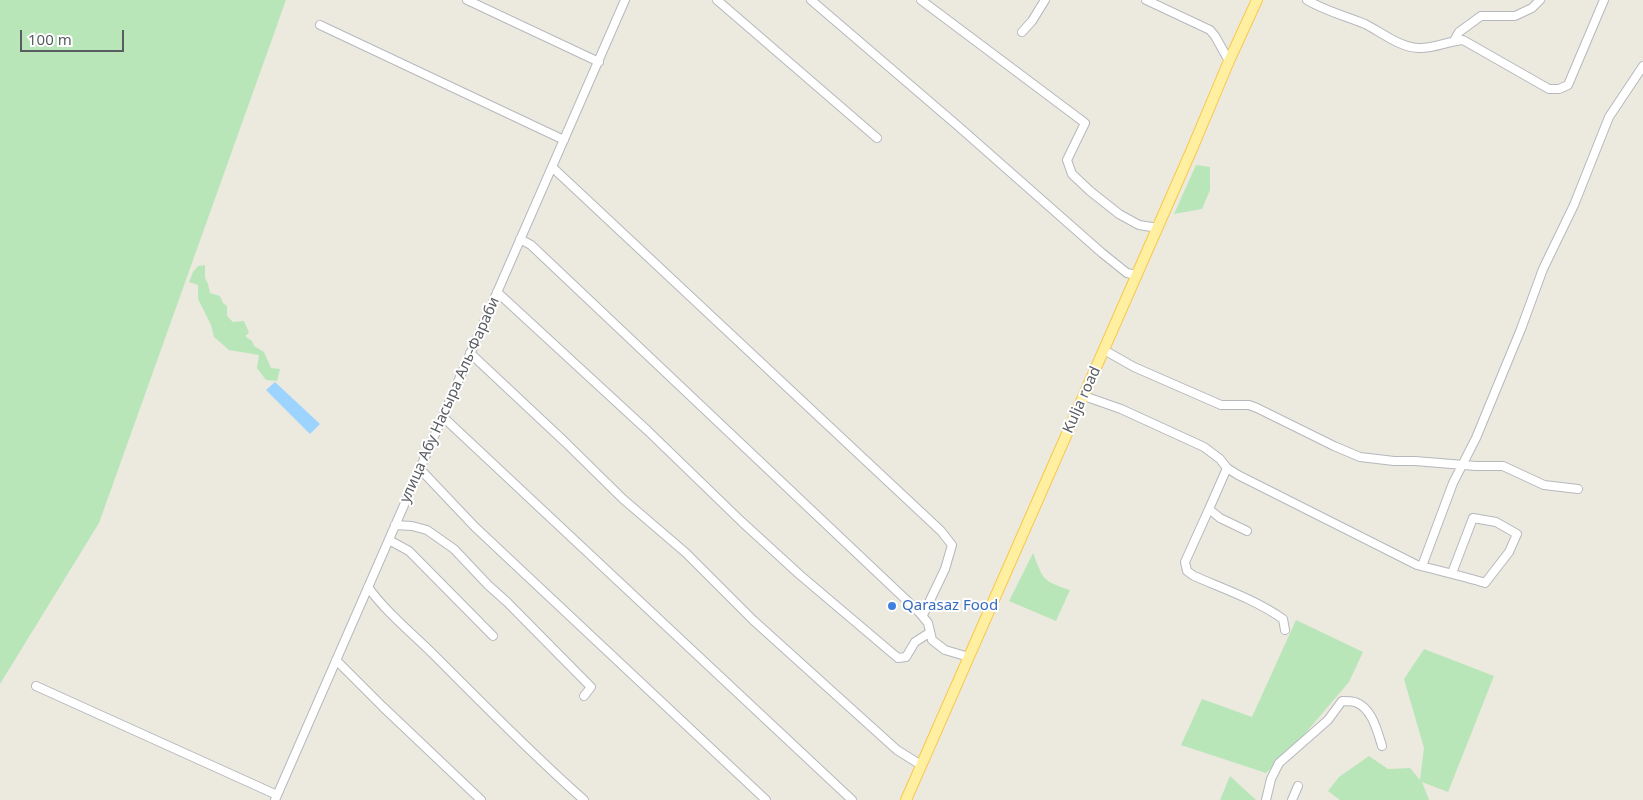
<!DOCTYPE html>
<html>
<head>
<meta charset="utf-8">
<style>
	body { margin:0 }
	#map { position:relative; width:1643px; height:800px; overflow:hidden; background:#ece9df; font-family:"Noto Sans",sans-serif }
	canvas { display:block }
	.scale { position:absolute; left:20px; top:30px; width:104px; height:22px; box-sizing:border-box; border:2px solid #585c61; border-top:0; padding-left:6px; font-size:15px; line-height:18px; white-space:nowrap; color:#585c61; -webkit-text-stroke:4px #fff; paint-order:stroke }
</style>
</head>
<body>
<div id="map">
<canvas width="1643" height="800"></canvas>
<div class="scale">100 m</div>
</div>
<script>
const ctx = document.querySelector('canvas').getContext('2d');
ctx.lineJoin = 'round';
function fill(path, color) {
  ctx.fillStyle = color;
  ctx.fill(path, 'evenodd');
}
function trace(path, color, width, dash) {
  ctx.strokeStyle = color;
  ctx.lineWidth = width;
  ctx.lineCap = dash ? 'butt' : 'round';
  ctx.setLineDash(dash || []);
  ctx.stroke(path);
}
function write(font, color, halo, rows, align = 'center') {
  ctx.font = font + ' "Noto Sans",sans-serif';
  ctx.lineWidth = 4;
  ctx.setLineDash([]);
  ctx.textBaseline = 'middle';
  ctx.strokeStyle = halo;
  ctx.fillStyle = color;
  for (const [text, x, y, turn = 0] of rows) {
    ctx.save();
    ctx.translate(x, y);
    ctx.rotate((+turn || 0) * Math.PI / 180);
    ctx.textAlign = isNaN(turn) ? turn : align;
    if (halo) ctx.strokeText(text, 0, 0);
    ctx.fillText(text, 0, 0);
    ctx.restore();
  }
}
fill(new Path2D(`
	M0 0H286L99 523 0 684Z
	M1196 165 1210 167V190L1202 209 1174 214Z
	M205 265V278L208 284 210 293 220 296 223 303 227 306V316L233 322 244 321 249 333 245 336 252 341 254 346 264 352 271 368 280 369 277 381 266 380 257 368 259 355 229 350 214 337 211 325 198 299V285L189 282 193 272 198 266Z
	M1033 553C1043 579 1042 581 1070 590L1056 621 1009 601Z
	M1296 620 1363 652 1349 682 1297 743 1266 773 1181 745 1202 699 1252 717Z
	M1424 649 1494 676 1448 792 1422 782 1429 800H1340L1328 791 1339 777 1369 756 1388 769 1410 768 1420 780 1424 748 1404 679Z
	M1230 776 1256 800H1220Z`), '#b9e6b9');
fill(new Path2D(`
	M275 382 320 424 310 434 266 390Z`), '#9cd4ff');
const minor = new Path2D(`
	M467 0 599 62
	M717 0 877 138
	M811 0 958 126 1102 253 1127 273 1137 275
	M921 0 1085 123 1067 160 1072 174 1090 191 1119 214 1139 225 1158 228
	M1146 0 1210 30 1215 36 1229 61
	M1307 0C1325 11 1346 16 1365 24 1381 32 1399 47 1418 48 1434 49 1448 41 1463 40L1549 89H1559L1568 85 1604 0
	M320 25 564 140
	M1022 32 1032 21 1045 0
	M1454 41 1459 32 1481 16H1515L1532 8 1540 0
	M552 167 941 531 952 545 945 569 923 615
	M520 239 531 245 919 612 928 623 932 640 945 650 969 657
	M497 292 648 431 742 522 800 575 898 658 906 657 915 642 929 633
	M1104 350 1134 367 1221 405H1249L1257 408 1334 446 1360 457 1394 461H1415L1476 466H1503L1544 485 1578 489
	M470 353 565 442 623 499 686 553 753 620 897 750 921 765
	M1084 396 1121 409 1204 447 1220 459 1227 468 1238 475 1417 565C1440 571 1462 576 1485 583L1509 552 1517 534 1496 522 1473 518 1452 573
	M443 417 852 800
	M1227 468 1209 509 1220 518 1247 531
	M420 469 475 527 766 800
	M1209 509 1185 562 1187 571 1194 576C1224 589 1256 600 1283 619L1285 630
	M395 525 412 526 427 530 454 549 488 585 507 602 591 687 584 696
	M389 540 409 551 493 636
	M1422 566 1453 483 1476 438 1521 329 1543 269 1574 205 1609 117 1643 66
	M368 587C388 615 416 636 440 661 487 708 534 756 584 800
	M336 660 383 707 481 800
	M36 686 277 795
	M275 800 625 0
	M1266 800 1271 779 1279 763 1328 720 1342 701C1346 701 1351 701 1355 702 1372 708 1377 730 1382 746
	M1292 800 1298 786`);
const major = new Path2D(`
	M906 800 1192 149 1229 61 1257 0`);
trace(minor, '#b5b8bd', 10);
trace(major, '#f9c84b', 12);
trace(minor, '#fff', 8);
trace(major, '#fff0a1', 10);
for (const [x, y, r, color] of [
	[892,606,5,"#3f7fe0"]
]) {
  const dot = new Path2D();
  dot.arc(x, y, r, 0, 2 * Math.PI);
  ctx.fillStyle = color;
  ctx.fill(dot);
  trace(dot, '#fff', 2);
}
write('15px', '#585c61', '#fff', [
	["улица Абу Насыра Аль-Фараби",450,400,-66],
	["Kulja road",1082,400,-66]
]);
write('15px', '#366cbe', '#fff', [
	["Qarasaz Food",902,606]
], 'left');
</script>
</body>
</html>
